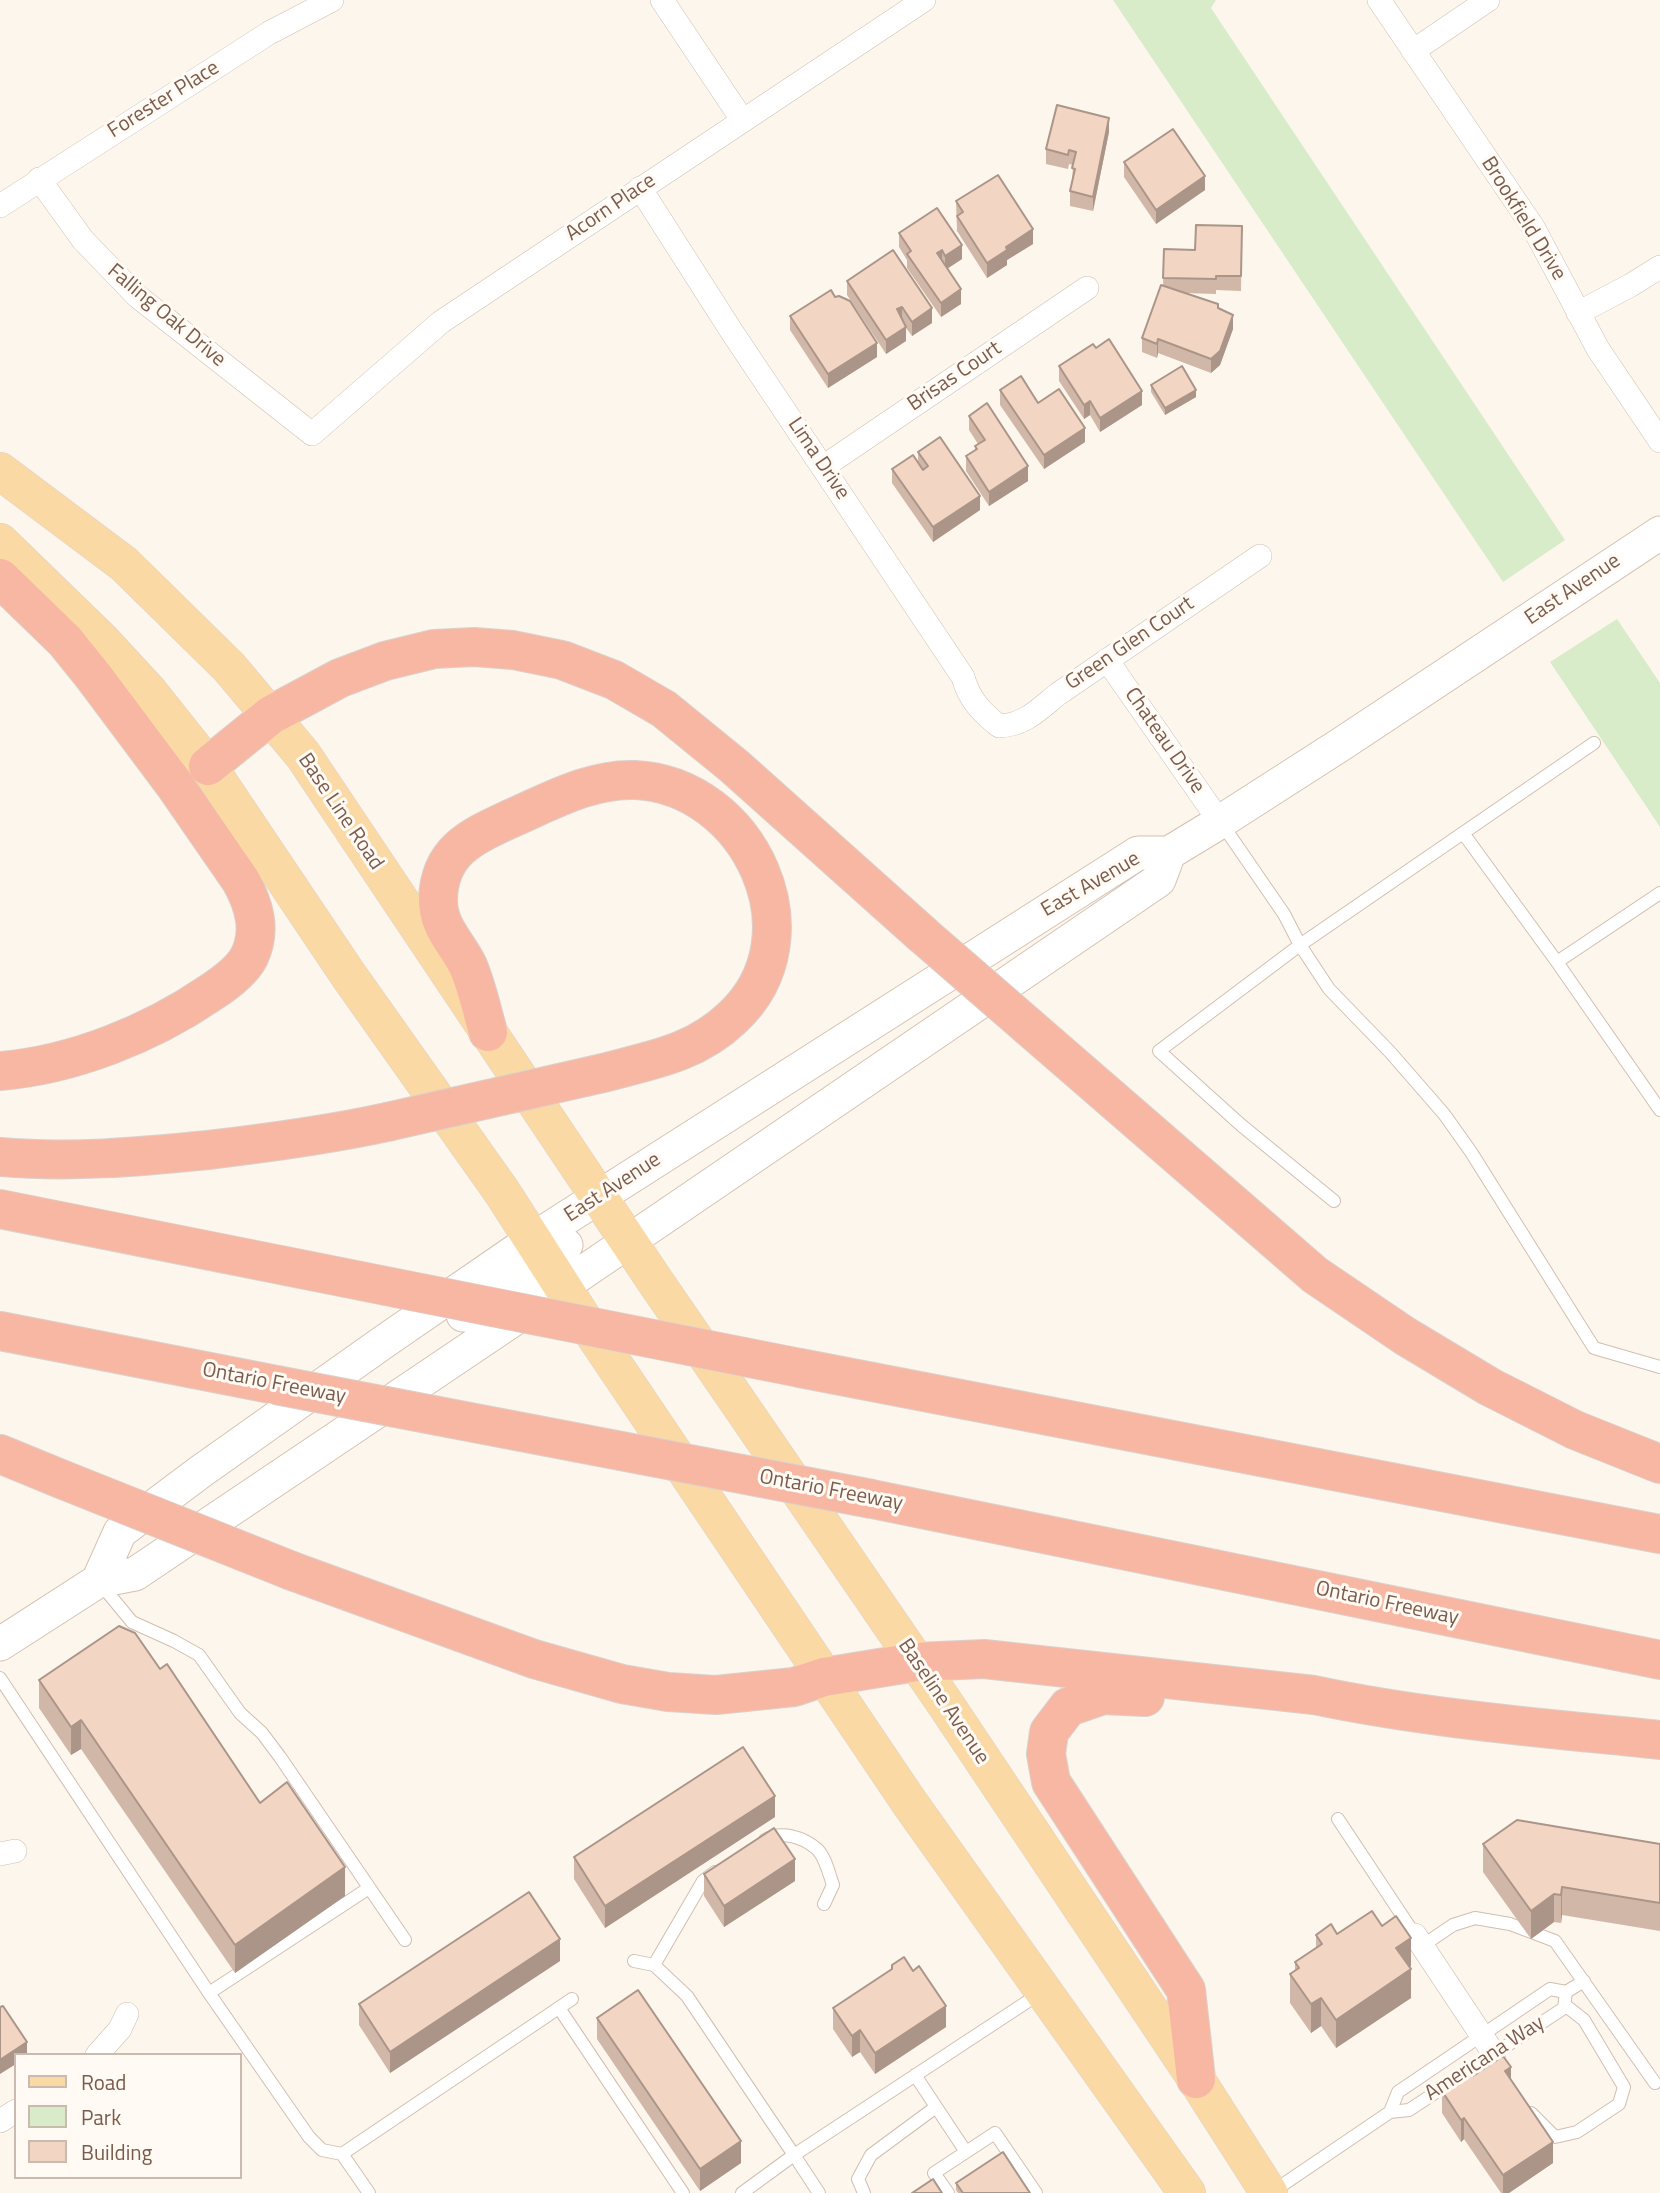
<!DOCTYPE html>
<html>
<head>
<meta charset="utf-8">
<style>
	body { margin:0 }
	#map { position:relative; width:1660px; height:2193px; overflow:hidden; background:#fdf6ec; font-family:"Titillium Web",sans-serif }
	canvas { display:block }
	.legend { position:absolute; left:14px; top:2053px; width:228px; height:126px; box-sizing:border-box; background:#fffaf3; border:2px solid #cabbb1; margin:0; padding:9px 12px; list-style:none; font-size:21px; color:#7a5c4d }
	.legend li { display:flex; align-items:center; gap:14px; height:35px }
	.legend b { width:35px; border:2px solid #cabbb1 }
</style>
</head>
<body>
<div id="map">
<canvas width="1660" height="2193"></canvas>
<ul class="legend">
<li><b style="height:9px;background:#fbd9a5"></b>Road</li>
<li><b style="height:19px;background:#d8ecc9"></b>Park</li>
<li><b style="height:19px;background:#f3d5c3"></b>Building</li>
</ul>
</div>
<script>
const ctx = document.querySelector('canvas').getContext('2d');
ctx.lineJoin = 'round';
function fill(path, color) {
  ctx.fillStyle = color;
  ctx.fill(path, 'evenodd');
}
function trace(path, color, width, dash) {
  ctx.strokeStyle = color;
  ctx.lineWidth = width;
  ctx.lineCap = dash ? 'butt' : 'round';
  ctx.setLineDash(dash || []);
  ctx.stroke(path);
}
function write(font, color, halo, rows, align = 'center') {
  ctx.font = font + ' "Titillium Web",sans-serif';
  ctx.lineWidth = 6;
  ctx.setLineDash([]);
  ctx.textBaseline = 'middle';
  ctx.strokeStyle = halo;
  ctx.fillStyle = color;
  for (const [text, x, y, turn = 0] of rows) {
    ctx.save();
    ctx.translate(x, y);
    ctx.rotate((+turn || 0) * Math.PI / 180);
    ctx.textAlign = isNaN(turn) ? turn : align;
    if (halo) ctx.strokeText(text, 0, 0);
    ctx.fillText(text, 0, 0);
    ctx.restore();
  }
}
fill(new Path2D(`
	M1113 0H1216L1211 8 1565 540 1503 582Z
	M1617 619 1660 683V827L1550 662Z`), '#d8ecc9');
const lane = new Path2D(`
	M1222 824 1284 914 1300 945 1329 989 1390 1052 1444 1114 1471 1152 1594 1348 1660 1367
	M1463 833 1557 962 1660 1110
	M1557 962 1660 893
	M1334 1201 1241 1125 1159 1051 1300 945 1594 743
	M99 1582 132 1622 174 1641 199 1655 240 1713 262 1733 280 1757 405 1940
	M0 1678 209 1993 309 2137 322 2150 342 2154 572 1999
	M1338 1819 1415 1935
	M765 1840C781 1830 803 1837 817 1849 826 1858 829 1874 833 1885L824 1904
	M1422 1946 1453 1925 1475 1918 1510 1924 1555 1941 1655 2083
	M634 1961 654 1965 687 1996 794 2155 742 2193
	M654 1965 703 1881 715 1872
	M209 1993 369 1888
	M559 2008 683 2193
	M915 2075 966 2152 934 2173 948 2193
	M1390 2112 1398 2092 1550 1989 1566 1992 1584 1981
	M1531 2113 1555 2137 1577 2132 1619 2104 1624 2087 1584 2020 1565 2005
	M966 2152 995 2133 1036 2193
	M342 2154 369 2193
	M1272 2192 1390 2112 1409 2110 1564 2008 1566 1992
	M819 2193 794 2155 1042 1992
	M864 2193 858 2179 871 2155 936 2107`);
const street = new Path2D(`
	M662 0 743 121
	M1379 0 1533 227 1598 349 1660 441
	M1413 51 1488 0
	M39 179 83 240 137 296 312 434 441 322 924 0
	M640 188 732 332 963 677C969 699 981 712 999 726 1025 725 1038 710 1058 694L1260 556
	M0 206 269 33 332 0
	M1578 313 1631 285 1660 267
	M823 467 1087 288
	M1107 660 1220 822
	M0 1854 15 1851
	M1415 1935 1494 2054
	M97 2055 120 2029 127 2014
	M0 2121 16 2111`);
const secondary = new Path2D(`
	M463 1315 566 1245
	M98 1581 120 1532 200 1472 385 1341 533 1239 1138 853H1169L1220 822 1340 745 1660 533
	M0 1644 98 1581 135 1574 563 1286 1159 880 1169 853`);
const primary = new Path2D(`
	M0 471 124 564 229 667 303 755 655 1281 946 1705 1196 2079 1269 2193
	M0 542 102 641 150 693 208 766 349 976 502 1192 580 1314 909 1802 1187 2193`);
const highway = new Path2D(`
	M0 578 65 641 94 677 174 784 241 881C254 905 262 930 249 957 241 972 224 984 210 993 150 1034 73 1065 0 1071
	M208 766 271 715 340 678 385 661 434 649 474 647 513 650 562 660 614 680 664 709 734 766 923 935
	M1029 1027 1315 1275 1405 1336 1490 1387 1575 1430 1660 1464
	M488 1032C482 1011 477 987 468 966 457 943 438 928 438 900 439 851 471 837 510 819 549 802 591 778 635 780 749 785 821 936 732 1018 694 1054 651 1060 603 1073
	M0 1157C70 1163 138 1157 208 1150 267 1143 328 1135 387 1122
	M0 1209 396 1288
	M0 1331 276 1385
	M800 1368 1660 1534
	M0 1454 61 1479
	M872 1499 1660 1660
	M292 1571 534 1659 622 1684 668 1692 716 1695 794 1687 824 1677 916 1662 984 1659 1314 1695C1428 1719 1545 1728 1660 1740
	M1145 1697 1103 1695 1068 1707 1049 1732 1046 1754 1051 1782 1186 1990 1196 2079`);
trace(lane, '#d1beb0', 14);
trace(street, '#d1beb0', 24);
trace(secondary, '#d6c0b0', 35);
trace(primary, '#dad1cd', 38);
trace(highway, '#dad1cd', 40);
trace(lane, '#fff', 12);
trace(street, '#fff', 23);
trace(secondary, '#fff', 33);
trace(primary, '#fbd9a5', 37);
trace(highway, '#f7b7a3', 38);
const highwayBridge = new Path2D(`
	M923 935 1029 1027
	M387 1122 603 1073
	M396 1288 800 1368
	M276 1385 872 1499
	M61 1479 292 1571`);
trace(highwayBridge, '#dad1cd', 40, []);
trace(highwayBridge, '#f7b7a3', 38);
fill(new Path2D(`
	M1109 132 1093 211 1070 206V191L1072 182 1073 165 1069 164 1068 169 1046 164V149Z
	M1124 162 1205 190 1156 224 1124 177Z
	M956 201 1033 244 1007 260V265L987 278 957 231Z
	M1242 226 1241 291 1216 290V294L1184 293 1218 308 1233 329 1220 365 1211 373 1158 353 1157 358 1142 352V338L1163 286 1164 249 1195 250Z
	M899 233 962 259 947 269 961 304 941 317 907 268V260L899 247Z
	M893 250 932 323 912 336 906 328V341L886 354 847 295V281Z
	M790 316 877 357 828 388 790 330Z
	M1059 366 1142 405 1100 432 1090 415 1084 419 1059 381Z
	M1151 385 1196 397 1165 415 1151 392Z
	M1000 390 1038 403 1085 442 1044 469 1000 405Z
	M969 416 1028 481 989 506 966 471V456L975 451V446L978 444 969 430Z
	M918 452 980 510 933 542 892 483V469L918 463Z
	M160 1669 260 1803 345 1896 235 1973 81 1749 71 1755 39 1708V1680Z
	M775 1817 605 1928 574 1879V1857Z
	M1483 1844H1660V1931L1562 1915 1561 1923 1554 1922 1531 1939 1483 1872Z
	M704 1874 795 1881 724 1927 704 1896Z
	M1382 1926 1411 1966 1409 1967 1411 1998 1336 2048 1321 2026 1311 2033 1290 2003V1974L1295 1971V1962L1316 1949V1935L1337 1934Z
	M560 1961 390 2073 359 2025V2004Z
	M833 2008 946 2027 875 2074 860 2052 852 2057 833 2029Z
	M597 2018 741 2163 700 2191 597 2039Z
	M1473 2076 1511 2080 1553 2163 1509 2193H1501L1464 2139 1461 2142 1442 2113V2091Z
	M956 2183 1030 2193H958L956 2190Z`), '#d1b7a8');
fill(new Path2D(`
	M1109 118V132L1093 211V197Z
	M1205 176V190L1156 224V210Z
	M1033 229V244L1007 260V265L987 278V263L1006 247Z
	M962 245V259L945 270V256Z
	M942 250V264L937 253Z
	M961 289V304L941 317V303Z
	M902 307V321L897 309Z
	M932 308V323L912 336V322Z
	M1233 315V329L1220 365 1211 373V359Z
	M906 327V341L886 354V340Z
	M1158 339V353L1157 358V344Z
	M877 343V357L828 388V374Z
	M1196 390V397L1165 415V408Z
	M1142 391V405L1100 432V418Z
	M1090 401V415L1084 419V405Z
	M1085 428V442L1044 469V455Z
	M1028 466V481L989 506V492Z
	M980 496V510L933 542V527Z
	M81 1720V1749L71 1755V1727Z
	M775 1796V1817L605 1928V1906Z
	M795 1859V1881L724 1927V1906Z
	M345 1867V1896L235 1973V1945Z
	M1562 1887V1915L1561 1923V1895Z
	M1554 1894V1922L1531 1939V1911Z
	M1411 1938V1966L1396 1976V1948Z
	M560 1939V1961L390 2073V2052Z
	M1411 1969V1998L1336 2048V2020Z
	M1321 1998V2026L1311 2033V2004Z
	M946 2006V2027L875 2074V2053Z
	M860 2030V2052L852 2057V2036Z
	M27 2042V2055H16V2064L0 2074V2060Z
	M1511 2067V2088L1505 2071Z
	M1464 2118V2139L1461 2142V2120Z
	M741 2141V2163L700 2191V2169Z
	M1553 2142V2163L1509 2193H1503V2175Z`), '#aa9588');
const building = new Path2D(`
	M1057 105 1109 118 1093 197 1070 191 1075 169 1072 168 1076 152 1069 150 1068 155 1046 149Z
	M1173 129 1205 176 1156 210 1124 162Z
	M998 175 1033 229 1006 247 1007 250 987 263 957 216 963 212 956 201Z
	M937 208 962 245 945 256 942 250 937 253 961 289 941 303 907 254 911 251 899 233Z
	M1196 225 1242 226 1241 276H1216V279L1163 278 1164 249 1195 250Z
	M893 250 932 308 912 322 902 307 897 309 906 327 886 340 847 281Z
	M1161 285 1218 304V308L1233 315 1220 351 1211 359 1158 339 1157 344 1142 338Z
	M831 290 835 297 839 296 850 301 877 343 828 374 790 316Z
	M1109 339 1142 391 1100 418 1090 401 1084 405 1059 366 1093 344 1096 348Z
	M1182 366 1196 390 1165 408 1151 385Z
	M1021 376 1038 403 1059 389 1085 428 1044 455 1000 390Z
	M987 403 1028 466 989 492 966 456 977 449 975 446 985 440 969 416Z
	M940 437 980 496 933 527 892 469 913 455 923 470 928 466 918 452Z
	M119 1626 135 1633 160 1669 167 1664 260 1803 287 1782 345 1867 235 1945 81 1720 71 1727 39 1680Z
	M743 1747 775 1796 605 1906 574 1857Z
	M1517 1820 1660 1844V1903L1562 1887 1561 1895 1554 1894 1531 1911 1483 1844Z
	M774 1828 795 1859 724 1906 704 1874Z
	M529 1892 560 1939 390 2052 359 2004Z
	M1372 1911 1382 1926 1396 1916 1411 1938 1396 1948 1411 1969 1336 2020 1321 1998 1311 2004 1290 1974 1299 1968 1295 1962 1322 1944 1316 1935 1331 1924 1337 1934Z
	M904 1957 913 1971 919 1966 946 2006 875 2053 860 2030 852 2036 833 2008 892 1969V1965Z
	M638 1990 741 2141 700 2169 597 2018Z
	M3 2006 27 2042 0 2060V2007Z
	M1503 2056 1511 2067 1505 2071 1553 2142 1503 2175 1464 2118 1461 2120 1442 2091 1470 2072 1473 2076Z
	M1003 2152 1030 2193H963L956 2183Z
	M933 2179 942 2193H912Z`);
fill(building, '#f3d5c3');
trace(building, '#aa9588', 2);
write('21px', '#7a5c4d', '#fffaf3', [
	["Forester Place",164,100,-32],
	["Acorn Place",611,208,-34],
	["Brookfield Drive",1523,219,58],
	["Falling Oak Drive",166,316,40],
	["Brisas Court",955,377,-34],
	["Lima Drive",818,459,56],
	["East Avenue",1573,590,-34],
	["Green Glen Court",1130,644,-34],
	["Chateau Drive",1164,741,55],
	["Base Line Road",340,812,56],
	["East Avenue",1091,885,-30],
	["East Avenue",613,1188,-33],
	["Ontario Freeway",274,1384,11],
	["Ontario Freeway",831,1491,11],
	["Ontario Freeway",1387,1604,12],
	["Baseline Avenue",943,1702,56],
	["Americana Way",1485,2059,-33]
]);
</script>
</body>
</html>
